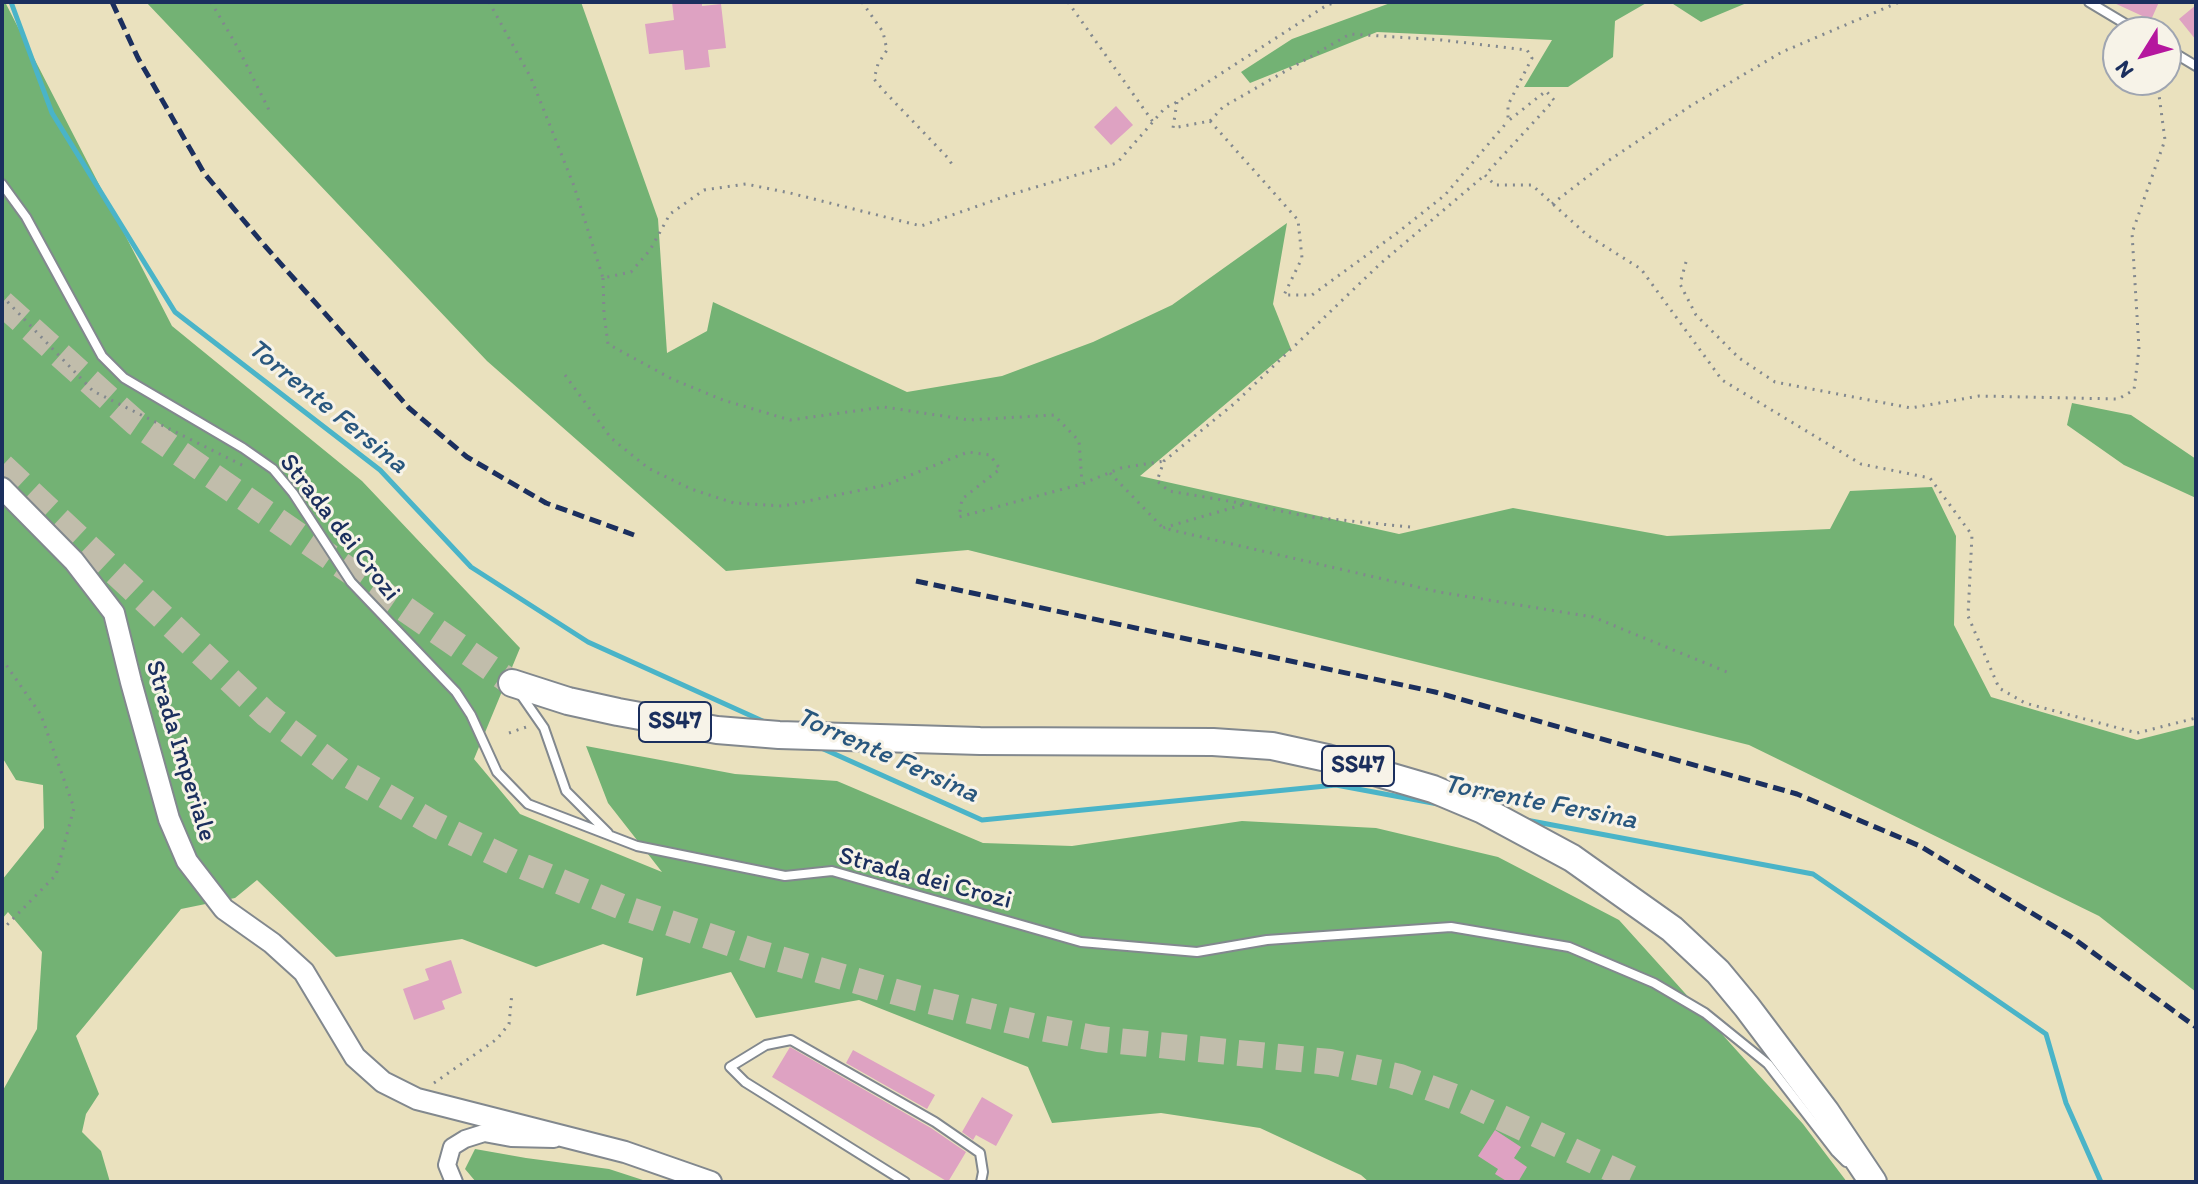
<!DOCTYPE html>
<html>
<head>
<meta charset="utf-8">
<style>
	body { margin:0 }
	#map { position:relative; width:2198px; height:1184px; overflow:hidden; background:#eae1be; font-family:Itim,sans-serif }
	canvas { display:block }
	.frame { position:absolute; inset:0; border:4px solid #1b2f5e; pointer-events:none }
	.north { position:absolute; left:2102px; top:16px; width:80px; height:80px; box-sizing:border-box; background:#f7f3e8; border:2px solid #9fa5b1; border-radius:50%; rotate:233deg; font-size:22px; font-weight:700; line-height:32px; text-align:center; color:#1b2f5e }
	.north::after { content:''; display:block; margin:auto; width:28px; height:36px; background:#b5179e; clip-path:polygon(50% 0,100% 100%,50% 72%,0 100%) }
</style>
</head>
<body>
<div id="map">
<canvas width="2198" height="1184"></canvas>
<div class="frame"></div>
<div class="north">N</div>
</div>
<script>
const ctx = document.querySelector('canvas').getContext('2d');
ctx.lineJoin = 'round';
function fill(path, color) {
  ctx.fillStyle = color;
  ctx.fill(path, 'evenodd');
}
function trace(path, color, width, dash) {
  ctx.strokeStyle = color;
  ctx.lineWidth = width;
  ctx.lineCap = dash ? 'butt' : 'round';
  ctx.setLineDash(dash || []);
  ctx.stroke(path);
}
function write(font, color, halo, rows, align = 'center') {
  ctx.font = font + ' Itim,sans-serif';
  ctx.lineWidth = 6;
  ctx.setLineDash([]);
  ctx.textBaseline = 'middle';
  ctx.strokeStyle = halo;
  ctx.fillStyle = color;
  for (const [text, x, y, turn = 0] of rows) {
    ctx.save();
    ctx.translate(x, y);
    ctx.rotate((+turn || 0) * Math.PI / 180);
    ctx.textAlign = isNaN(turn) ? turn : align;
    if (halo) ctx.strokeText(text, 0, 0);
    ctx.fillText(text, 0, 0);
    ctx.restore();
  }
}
fill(new Path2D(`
	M2 2H5L172 326 362 481 520 648 474 759 520 814 662 872 608 803 586 746 735 774 837 781 983 843 1072 846 1242 821 1376 828 1498 857 1619 920 1803 1124 1847 1182H1369L1361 1175 1260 1128 1161 1113 1052 1123 1028 1067 859 1000 756 1018 731 972 636 996 643 958 603 944 536 967 462 939 336 957 257 880 235 898 181 909 76 1036 99 1094 86 1114 82 1132 101 1151 110 1182H2V1092L37 1029 42 952 8 912 2 919V880L44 828 43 785 16 780 2 757Z
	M146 2H581L658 219 667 353 707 331 713 302 907 392 1002 376 1093 342 1172 305 1287 223 1273 304 1291 349 1140 476 1399 534 1513 508 1667 536 1830 529 1850 491 1932 487 1956 536 1954 625 1991 697 2137 740 2196 725V992L2099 916 1749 745 968 550 726 571 487 361Z
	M1393 2H1648L1615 21 1613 57 1568 87H1524L1552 40 1377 32 1250 83 1241 72 1292 39Z
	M1670 2H1749L1701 22Z
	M2072 403 2131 415 2196 459V498L2124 465 2067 425Z
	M475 1149 526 1158 609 1169 649 1182H476L465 1169Z`), '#73b274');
trace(new Path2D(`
	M11 2 52 113 175 312 380 470 471 567 588 642 767 723
	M819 747 982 820 1336 785 1438 804
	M1526 820 1813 874 2046 1034 2066 1103 2101 1182`), '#4ab4c8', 5);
fill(new Path2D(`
	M672 2H702V6L721 4 726 48 708 50 710 67 685 70 683 50 649 54 645 24 674 20Z
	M2112 2H2159L2151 20Z
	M2196 5V40L2179 19Z
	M1116 106 1133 125 1111 145 1094 127Z
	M451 960 462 993 442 1001 445 1009 414 1020 403 989 429 980 425 969Z
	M790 1047 931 1128 966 1152 948 1182 772 1077Z
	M853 1050 935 1095 927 1109 846 1063Z
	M982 1097 1013 1115 996 1146 976 1135 973 1140 962 1132Z
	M1495 1130 1521 1147 1514 1158 1527 1167 1518 1182H1508L1495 1174 1498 1169 1478 1156Z`), '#dea2c2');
trace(new Path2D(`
	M2 303 136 423 512 683
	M2 466 266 714 342 771 434 824 515 863 622 907 759 953 917 998 1036 1027 1098 1039 1330 1062 1400 1077 1463 1100 1639 1182`), '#c1bdab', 26, [26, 13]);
const service = new Path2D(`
	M2089 2 2139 32
	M2166 48 2196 66
	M2 184 26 217 102 356 124 378 243 448 273 469 293 493 351 582 456 692 471 715 497 772 528 804 637 846 785 876 832 871 1081 942 1197 952 1267 940 1451 927 1569 947 1654 983 1705 1013 1768 1064 1836 1152 1846 1162
	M519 692 544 728 566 791 608 833
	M905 1182 745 1082 730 1067 766 1045 791 1040 935 1122 980 1153 983 1172 981 1182`);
const minor = new Path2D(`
	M454 1182 447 1165 452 1147 465 1139 484 1133 511 1138 554 1139`);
const tertiary = new Path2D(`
	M2 488 74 561 114 613 131 682 169 819 187 861 224 909 272 943 304 972 355 1057 383 1082 417 1099 625 1152 711 1182`);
const trunk = new Path2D(`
	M512 683 568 701 618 712 717 730 779 735 980 741 1213 742 1272 746 1327 758 1433 789 1483 810 1572 858 1672 929 1718 972 1747 1007 1826 1112 1873 1182`);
trace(service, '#82888e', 12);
trace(minor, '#82888e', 20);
trace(tertiary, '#82888e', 24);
trace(trunk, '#82888e', 30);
trace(new Path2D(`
	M211 2 238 48 269 110
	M489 2 531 78 574 186 603 278 631 272 650 250 670 214 704 190 746 184 790 193 921 226 1009 195 1117 163 1165 108 1177 102 1327 5 1338 2
	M862 2 883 32 887 50 878 64 874 79 883 90 948 158 953 166
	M1068 2 1153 122
	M1177 102 1173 128 1210 121 1298 220 1302 258 1284 295H1312L1397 233 1445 195 1508 121
	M1210 121 1223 107 1350 34 1442 40 1527 50 1532 58 1508 105V121L1546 91 1554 100 1485 175 1495 185H1532L1587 235 1641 269 1722 380 1861 464 1930 478 1972 535 1968 616 1999 688 2025 703 2137 733 2196 718
	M1552 204 1608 161 1692 105 1782 52 1897 3 1904 2
	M1686 262 1680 284 1696 315 1739 358 1775 382 1911 408 1979 396 2118 399 2134 390 2139 349 2132 233 2165 140 2157 80
	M603 278 604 314 608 344 672 379 723 400 790 420 884 407 969 420 1054 415 1079 441 1082 483
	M2 296 93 391 244 466
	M565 375 611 438 648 468 691 489 734 503 783 506 886 485 968 452 990 455 1000 469 962 499 959 517 1082 484 1121 468 1164 461
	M1110 473 1163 528
	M1242 505 1163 528 1439 592 1593 617 1732 674
	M1410 527 1311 517 1246 504 1169 491 1157 481 1164 461 1235 403 1380 264 1485 175
	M2 659 41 715 74 808 56 875 2 930
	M509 733 529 726
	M434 1083 497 1039 509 1024 512 993`), '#82888e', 3, [2, 6]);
trace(service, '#fff', 8);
trace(minor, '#fff', 16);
trace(tertiary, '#fff', 20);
trace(trunk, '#fff', 26);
trace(new Path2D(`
	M112 2 138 58 204 173 265 246 409 408 467 457 546 503 634 535
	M916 581 1435 692 1797 794 1920 846 2070 936 2196 1027`), '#1b2f5e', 5, [12, 6]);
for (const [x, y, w] of [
	[675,722,72],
	[1358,766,72]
]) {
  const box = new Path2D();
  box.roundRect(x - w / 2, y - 20, w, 40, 6);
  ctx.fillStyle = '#f7f3e8';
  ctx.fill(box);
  trace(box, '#1b2f5e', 2);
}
write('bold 24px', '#1b2f5e', null, [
	["SS47",675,722],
	["SS47",1358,766]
]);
write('26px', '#1b2f5e', '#f7f3e8', [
	["Strada dei Crozi",339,528,52],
	["Strada Imperiale",180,751,73],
	["Strada dei Crozi",925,879,15]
]);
write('italic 28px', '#29577e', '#f7f3e8', [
	["Torrente Fersina",327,407,39],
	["Torrente Fersina",887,756,24],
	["Torrente Fersina",1540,803,11]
]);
</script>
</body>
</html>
